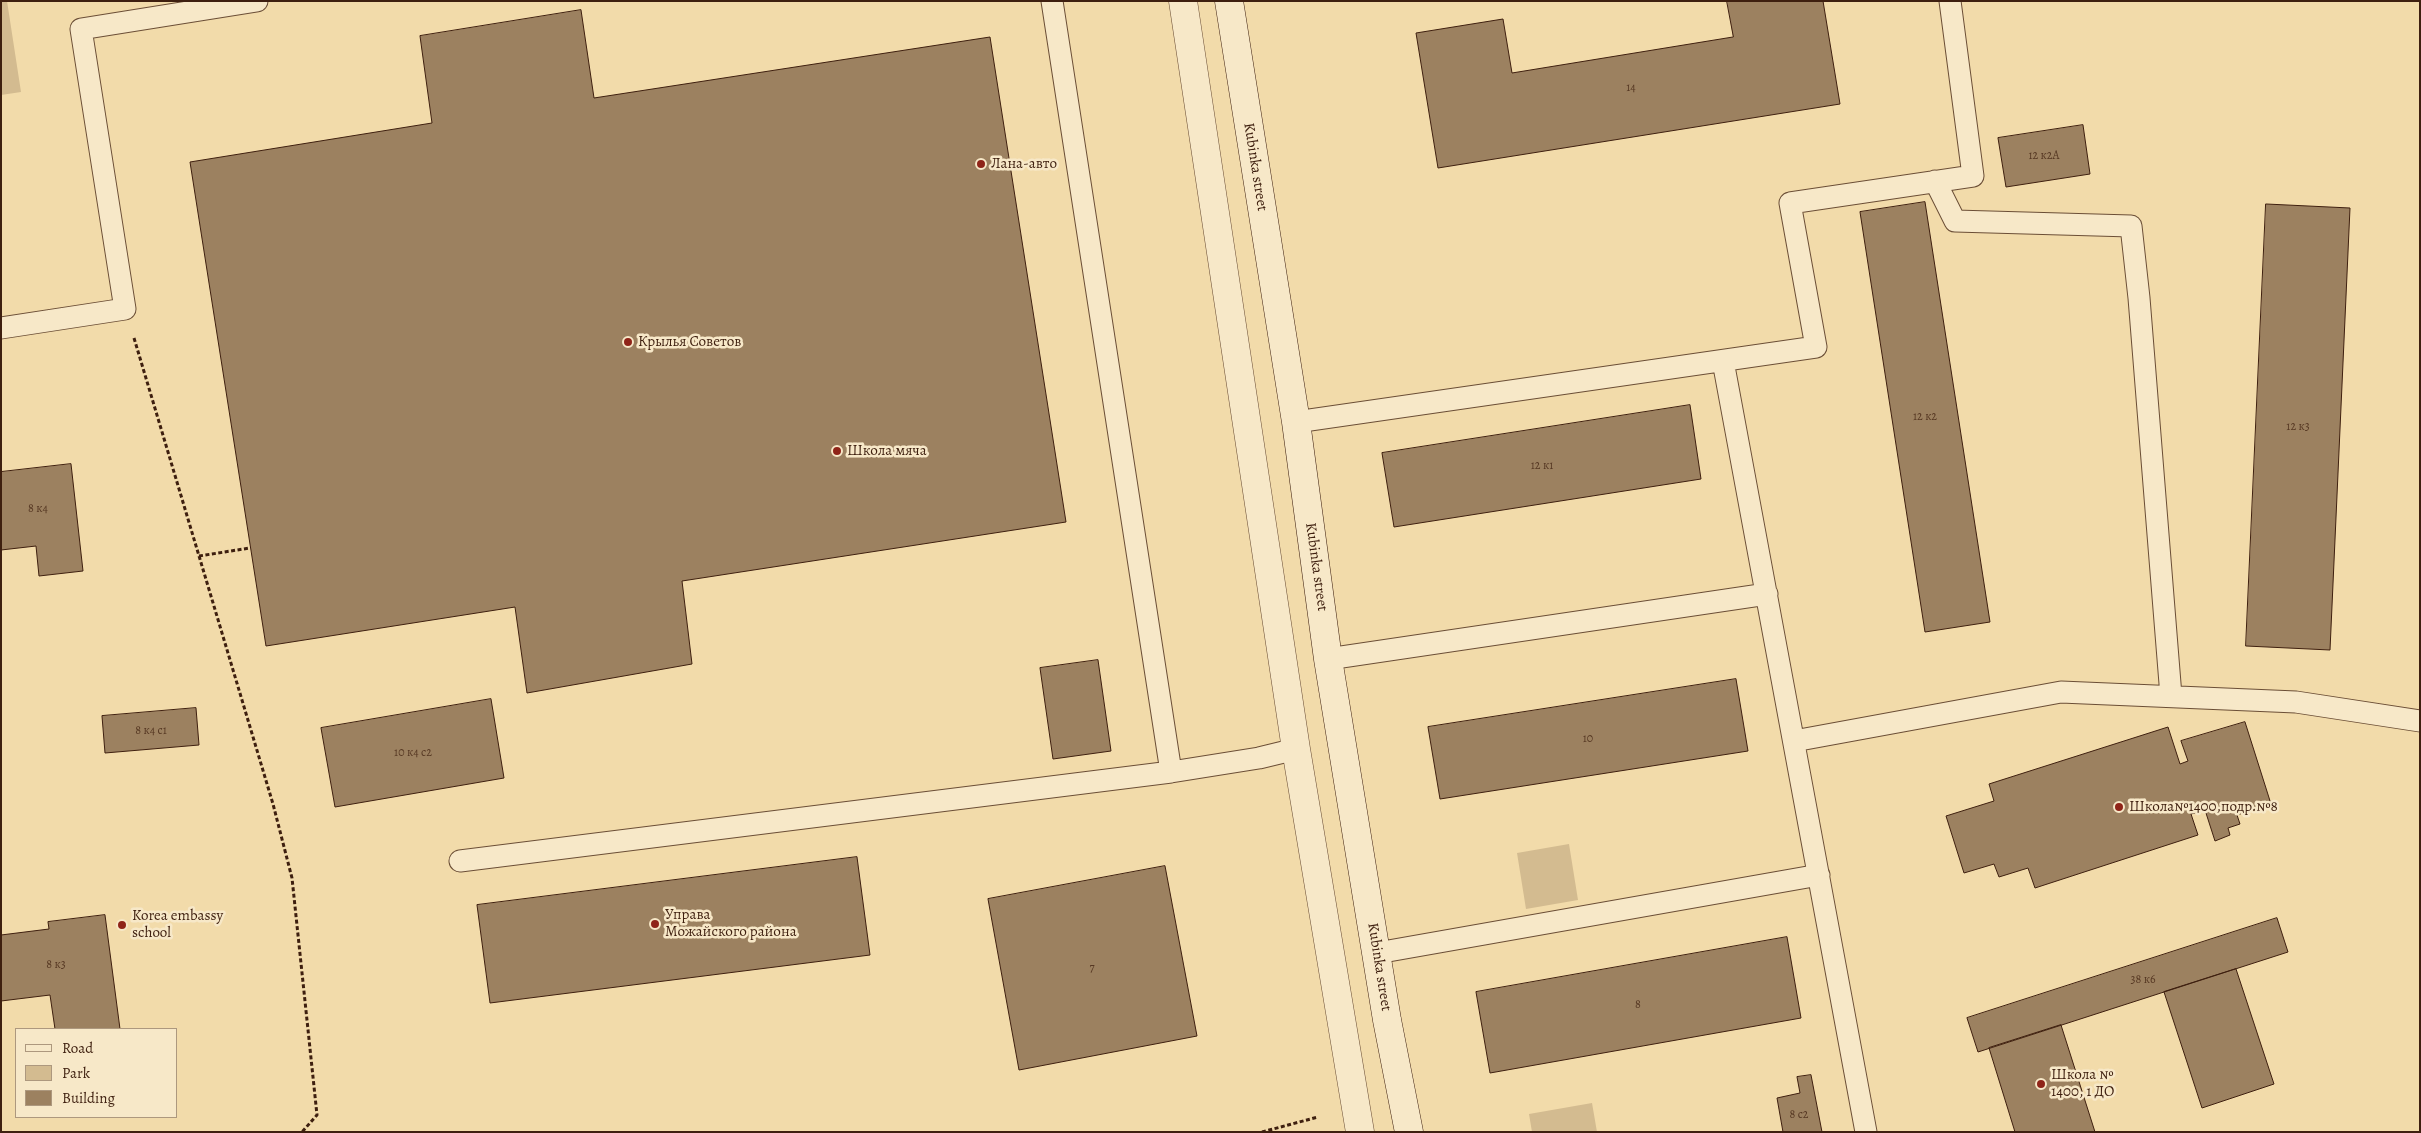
<!DOCTYPE html>
<html>
<head>
<meta charset="utf-8">
<style>
	body { margin:0 }
	#map { position:relative; width:2421px; height:1133px; overflow:hidden; background:#f2dbaa; font-family:Alegreya,serif }
	canvas { display:block }
	.frame { position:absolute; inset:0; border:2px solid #3e1f0f; pointer-events:none }
	.legend { position:absolute; left:15px; top:1028px; width:162px; height:90px; box-sizing:border-box; background:#f7e8c8; border:1px solid #ad987e; margin:0; padding:6px 9px; list-style:none; font-size:15px; color:#3e1f0f }
	.legend li { display:flex; align-items:center; gap:10px; height:25px }
	.legend b { width:25px; border:1px solid #ad987e }
</style>
</head>
<body>
<div id="map">
<canvas width="2421" height="1133"></canvas>
<div class="frame"></div>
<ul class="legend">
<li><b style="height:6px;background:#f7e8c8"></b>Road</li>
<li><b style="height:14px;background:#d3bb90"></b>Park</li>
<li><b style="height:14px;background:#9c8160"></b>Building</li>
</ul>
</div>
<script>
const ctx = document.querySelector('canvas').getContext('2d');
ctx.lineJoin = 'round';
function fill(path, color) {
  ctx.fillStyle = color;
  ctx.fill(path, 'evenodd');
}
function trace(path, color, width, dash) {
  ctx.strokeStyle = color;
  ctx.lineWidth = width;
  ctx.lineCap = dash ? 'butt' : 'round';
  ctx.setLineDash(dash || []);
  ctx.stroke(path);
}
function write(font, color, halo, rows, align = 'center') {
  ctx.font = font + ' Alegreya,serif';
  ctx.lineWidth = 5;
  ctx.setLineDash([]);
  ctx.textBaseline = 'middle';
  ctx.strokeStyle = halo;
  ctx.fillStyle = color;
  for (const [text, x, y, turn = 0] of rows) {
    ctx.save();
    ctx.translate(x, y);
    ctx.rotate((+turn || 0) * Math.PI / 180);
    ctx.textAlign = isNaN(turn) ? turn : align;
    if (halo) ctx.strokeText(text, 0, 0);
    ctx.fillText(text, 0, 0);
    ctx.restore();
  }
}
fill(new Path2D(`
	M1 1H7L21 92 1 95Z
	M1569 844 1578 900 1526 909 1517 853Z
	M1592 1103 1597 1132H1532L1529 1114Z`), '#d3bb90');
const building = new Path2D(`
	M1727 1H1823L1840 104 1438 168 1416 33 1503 19 1512 73 1733 37Z
	M581 10 594 98 990 37 1066 522 682 581 692 664 527 693 515 607 266 646 190 162 432 123 420 36Z
	M2083 125 2090 174 2006 187 1998 138Z
	M1925 202 1990 622 1925 632 1860 212Z
	M2266 204 2350 208 2330 650 2246 646Z
	M1690 405 1701 479 1394 527 1382 453Z
	M71 464 83 571 39 576 36 546 1 550V472Z
	M1098 660 1111 751 1053 759 1040 668Z
	M1736 679 1748 751 1440 799 1428 727Z
	M491 699 504 778 335 807 321 728Z
	M196 708 199 745 105 753 102 716Z
	M2245 722 2271 804 2237 815 2240 824 2228 828 2230 835 2215 841 2205 810 2191 814 2198 835 2035 888 2028 868 1999 877 1994 864 1964 873 1946 816 1994 801 1989 784 2168 727 2180 764 2188 761 2181 741Z
	M857 857 870 955 490 1003 477 905Z
	M1165 866 1197 1036 1019 1070 988 899Z
	M105 915 120 1029H55L50 995 1 1001V935L49 929 48 922Z
	M2277 918 2288 952 1978 1052 1967 1018Z
	M1787 937 1801 1018 1490 1073 1476 992Z
	M2236 969 2274 1084 2202 1108 2164 992Z
	M2061 1025 2095 1132H2015L1989 1048Z
	M1811 1075 1822 1132H1783L1777 1098 1800 1093 1797 1077Z`);
fill(building, '#9c8160');
trace(building, '#3e1f0f', 1);
const service = new Path2D(`
	M1052 1 1171 772
	M1935 181 1955 221 2131 226 2139 298 2171 696
	M1 328 125 309 81 29 257 1
	M1723 361 1866 1132
	M1296 422 1816 347 1790 203 1973 176 1950 1
	M1328 659 1767 594
	M1794 741 2061 692 2296 702 2420 721
	M460 861 1171 772 1259 758 1296 749
	M1377 953 1819 875`);
const tertiary = new Path2D(`
	M1183 1 1296 749 1360 1132`);
const secondary = new Path2D(`
	M1229 1 1296 422 1328 659 1387 1020 1409 1132`);
trace(service, '#6b4e36', 23);
trace(tertiary, '#6b4e36', 29);
trace(secondary, '#3e1f0f', 29);
trace(new Path2D(`
	M134 338 273 804 292 878 317 1115 302 1132
	M199 556 250 548
	M1262 1132 1318 1117`), '#3e1f0f', 3, [4, 2.5]);
trace(service, '#f7e8c8', 21);
trace(tertiary, '#f7e8c8', 28);
trace(secondary, '#f7e8c8', 28);
for (const [x, y, r, color] of [
	[981,164,5,"#8f2418"],
	[628,342,5,"#8f2418"],
	[837,451,5,"#8f2418"],
	[2119,807,5,"#8f2418"],
	[655,924,5,"#8f2418"],
	[122,925,5,"#8f2418"],
	[2041,1084,5,"#8f2418"]
]) {
  const dot = new Path2D();
  dot.arc(x, y, r, 0, 2 * Math.PI);
  ctx.fillStyle = color;
  ctx.fill(dot);
  trace(dot, '#f7e8c8', 2);
}
write('12px', '#563823', null, [
	["14",1631,88],
	["12 к2А",2044,156],
	["12 к2",1925,417],
	["12 к3",2298,427],
	["12 к1",1542,466],
	["8 к4",38,509],
	["8 к4 с1",151,731],
	["10",1588,739],
	["10 к4 с2",413,753],
	["8 к3",56,965],
	["7",1092,968],
	["38 к6",2143,980],
	["8",1638,1005],
	["8 с2",1799,1115]
]);
write('15px', '#3e1f0f', '#f7e8c8', [
	["Лана-авто",991,164],
	["Крылья Советов",638,342],
	["Школа мяча",847,451],
	["Школа№1400,подр.№8",2129,807],
	["Управа",665,915],
	["Можайского района",665,932],
	["Korea embassy",132,916],
	["school",132,933],
	["Школа №",2051,1075],
	["1400, 1 ДО",2051,1092]
], 'left');
write('15px', '#3e1f0f', '#f7e8c8', [
	["Kubinka street",1255,167,81],
	["Kubinka street",1316,567,82],
	["Kubinka street",1379,967,81]
]);
</script>
</body>
</html>
